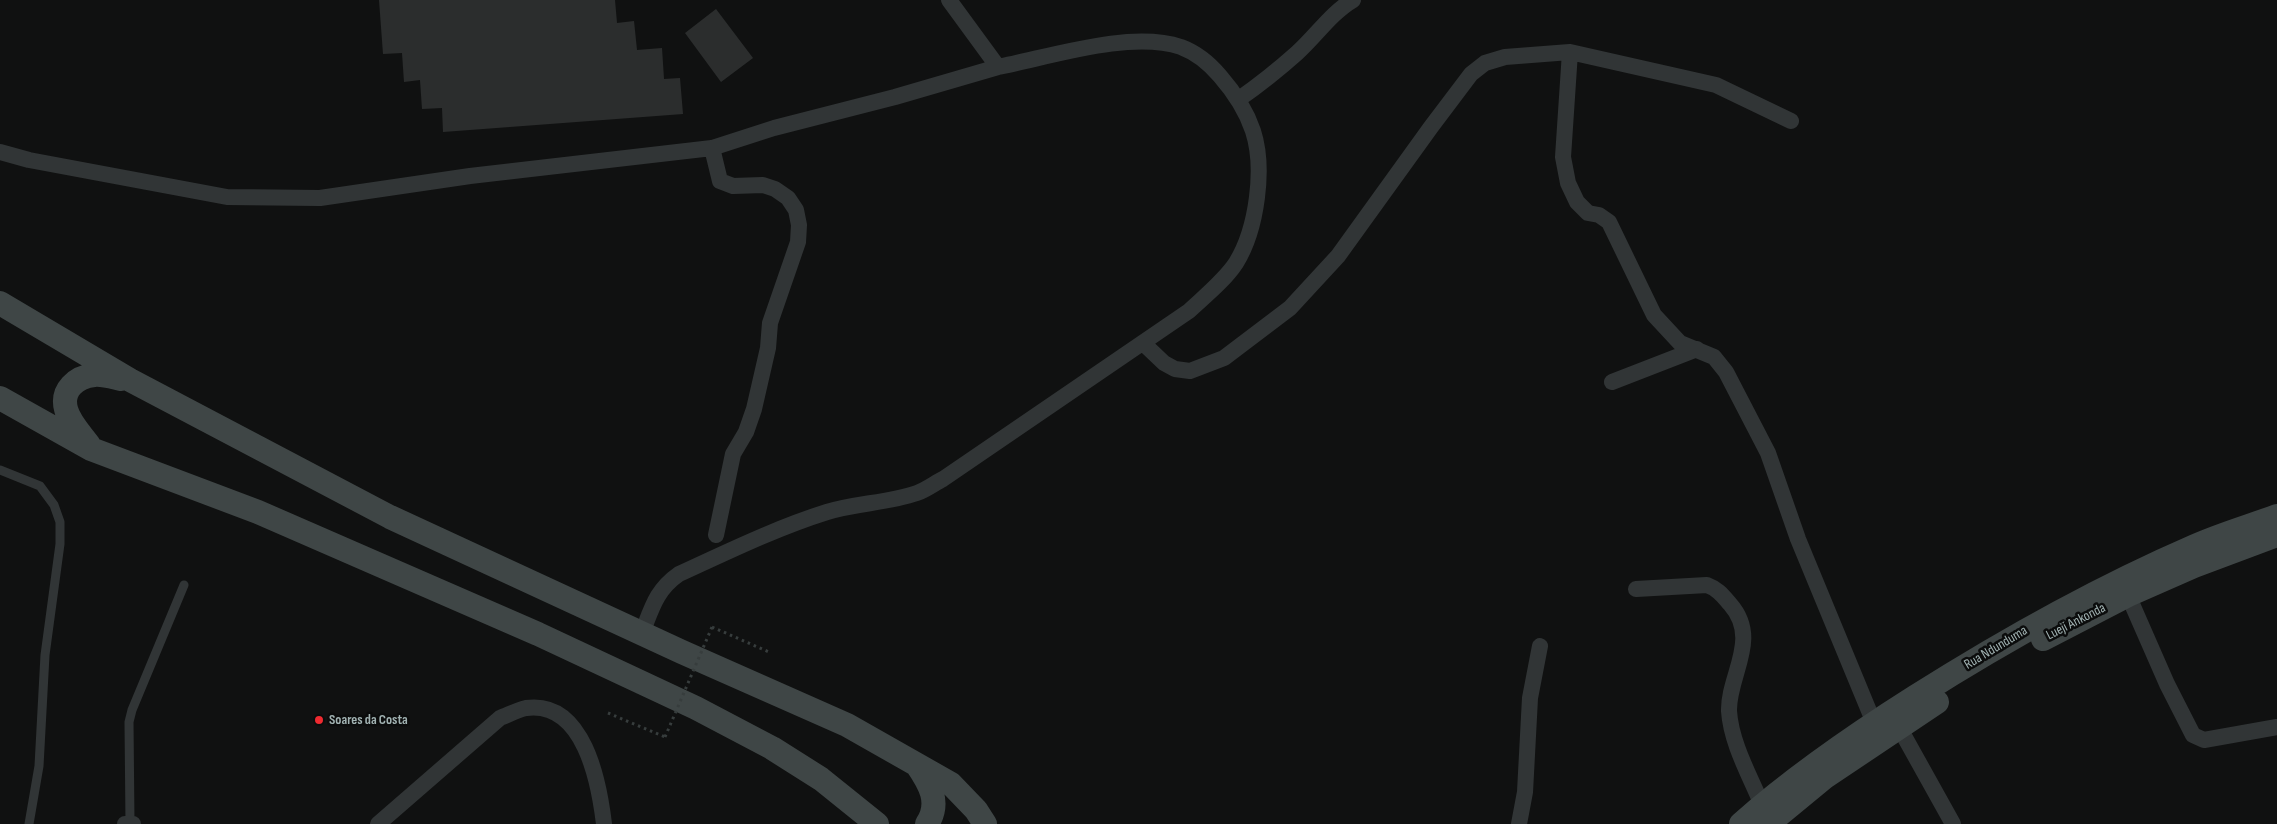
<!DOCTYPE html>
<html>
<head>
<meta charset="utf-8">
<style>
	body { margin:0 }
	canvas { display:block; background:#101111 }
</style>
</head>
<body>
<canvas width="2277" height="824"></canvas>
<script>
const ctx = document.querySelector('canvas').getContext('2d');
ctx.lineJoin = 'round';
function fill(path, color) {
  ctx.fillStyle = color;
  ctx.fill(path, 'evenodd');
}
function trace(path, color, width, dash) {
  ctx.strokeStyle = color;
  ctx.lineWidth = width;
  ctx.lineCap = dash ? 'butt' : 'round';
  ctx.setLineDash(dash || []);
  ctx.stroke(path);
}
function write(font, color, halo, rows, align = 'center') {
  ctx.font = font + ' "Sofia Sans Condensed",sans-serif';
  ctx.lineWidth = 5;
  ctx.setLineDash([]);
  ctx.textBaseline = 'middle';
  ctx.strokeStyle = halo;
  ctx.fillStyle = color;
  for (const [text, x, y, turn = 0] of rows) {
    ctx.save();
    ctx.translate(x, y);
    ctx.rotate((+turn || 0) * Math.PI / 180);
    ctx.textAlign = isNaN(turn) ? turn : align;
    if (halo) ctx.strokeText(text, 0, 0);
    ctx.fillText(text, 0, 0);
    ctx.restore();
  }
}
fill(new Path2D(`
	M379 0H615L617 23 634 21 637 50 662 48 664 79 680 78 683 114 443 132 442 108 422 109 420 80 404 82 402 53 383 54Z
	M716 9 753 58 721 82 685 33Z`), '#2b2d2d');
trace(new Path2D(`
	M712 627 769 652
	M608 713 665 737`), '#373d3d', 3, [2.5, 4]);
trace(new Path2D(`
	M0 470 40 486 54 505 60 522V544L45 655 39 766 29 824
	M130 823 129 722 132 710 184 585`), '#313536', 9);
trace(new Path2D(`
	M1570 52 1563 157 1568 183 1577 202 1588 213 1599 215 1609 222 1654 315 1680 343 1714 357 1726 372 1768 453 1798 539 1874 723
	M1239 99C1259 85 1278 70 1297 53 1316 36 1331 13 1353 0
	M712 148 720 181 733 186 763 185 775 189 788 198 796 210 799 225 798 242 770 323 768 348 754 409 746 432 733 454 716 535
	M0 152 29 160 227 197 320 198 470 176 712 148 774 128 895 97 998 67
	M1143 343 1164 363 1175 369 1190 371 1224 358 1290 308 1338 256 1431 127 1471 74 1485 63 1505 57 1570 52 1716 85 1791 121
	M1612 382 1697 349
	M1636 589 1707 585C1718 589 1723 596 1730 604 1761 639 1728 675 1729 711 1731 743 1750 776 1762 805
	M2128 595 2167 684 2193 735 2204 740 2277 727
	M642 633C652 608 656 590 679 574 727 552 776 528 827 512 856 503 888 503 917 493 926 490 935 483 943 479L1189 311C1205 296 1224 281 1236 263 1257 229 1265 168 1253 131 1246 110 1234 92 1220 76 1209 63 1197 53 1181 47 1130 30 1050 57 998 67L949 0
	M1899 727 1953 824
	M125 824H133
	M378 824 500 718C508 715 517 710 526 708 584 700 599 782 604 824
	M1519 824 1525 792 1530 698 1540 646`), '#313536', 16);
trace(new Path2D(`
	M0 303 130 380 390 517 682 652 847 725 951 784 976 810 985 824
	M0 398 91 449 258 512 538 634 696 708 772 748 821 779 877 824
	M89 445C81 434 69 422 66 409 61 390 76 377 94 375 102 374 112 377 121 379
	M2043 639 2128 595 2194 566 2277 535
	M917 765C930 784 941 803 927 824
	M1741 824C1795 776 1855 735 1915 697 2005 640 2098 588 2195 546 2222 534 2250 526 2277 516
	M1768 824 1825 777 1937 702`), '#3f4646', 24);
trace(new Path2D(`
	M665 737 712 627`), '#373d3d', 3, [2.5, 4]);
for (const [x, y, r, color] of [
	[319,720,5,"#ef2a30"]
]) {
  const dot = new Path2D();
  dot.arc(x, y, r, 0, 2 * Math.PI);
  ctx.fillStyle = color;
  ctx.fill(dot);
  trace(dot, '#0b0c0c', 2);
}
write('14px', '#a1b2b2', '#0b0c0c', [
	["Lueji Ankonda",2076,622,-27],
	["Rua Ndunduma",1996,648,-31]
]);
write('bold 14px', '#a1b2b2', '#0b0c0c', [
	["Soares da Costa",329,720]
], 'left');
</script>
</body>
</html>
